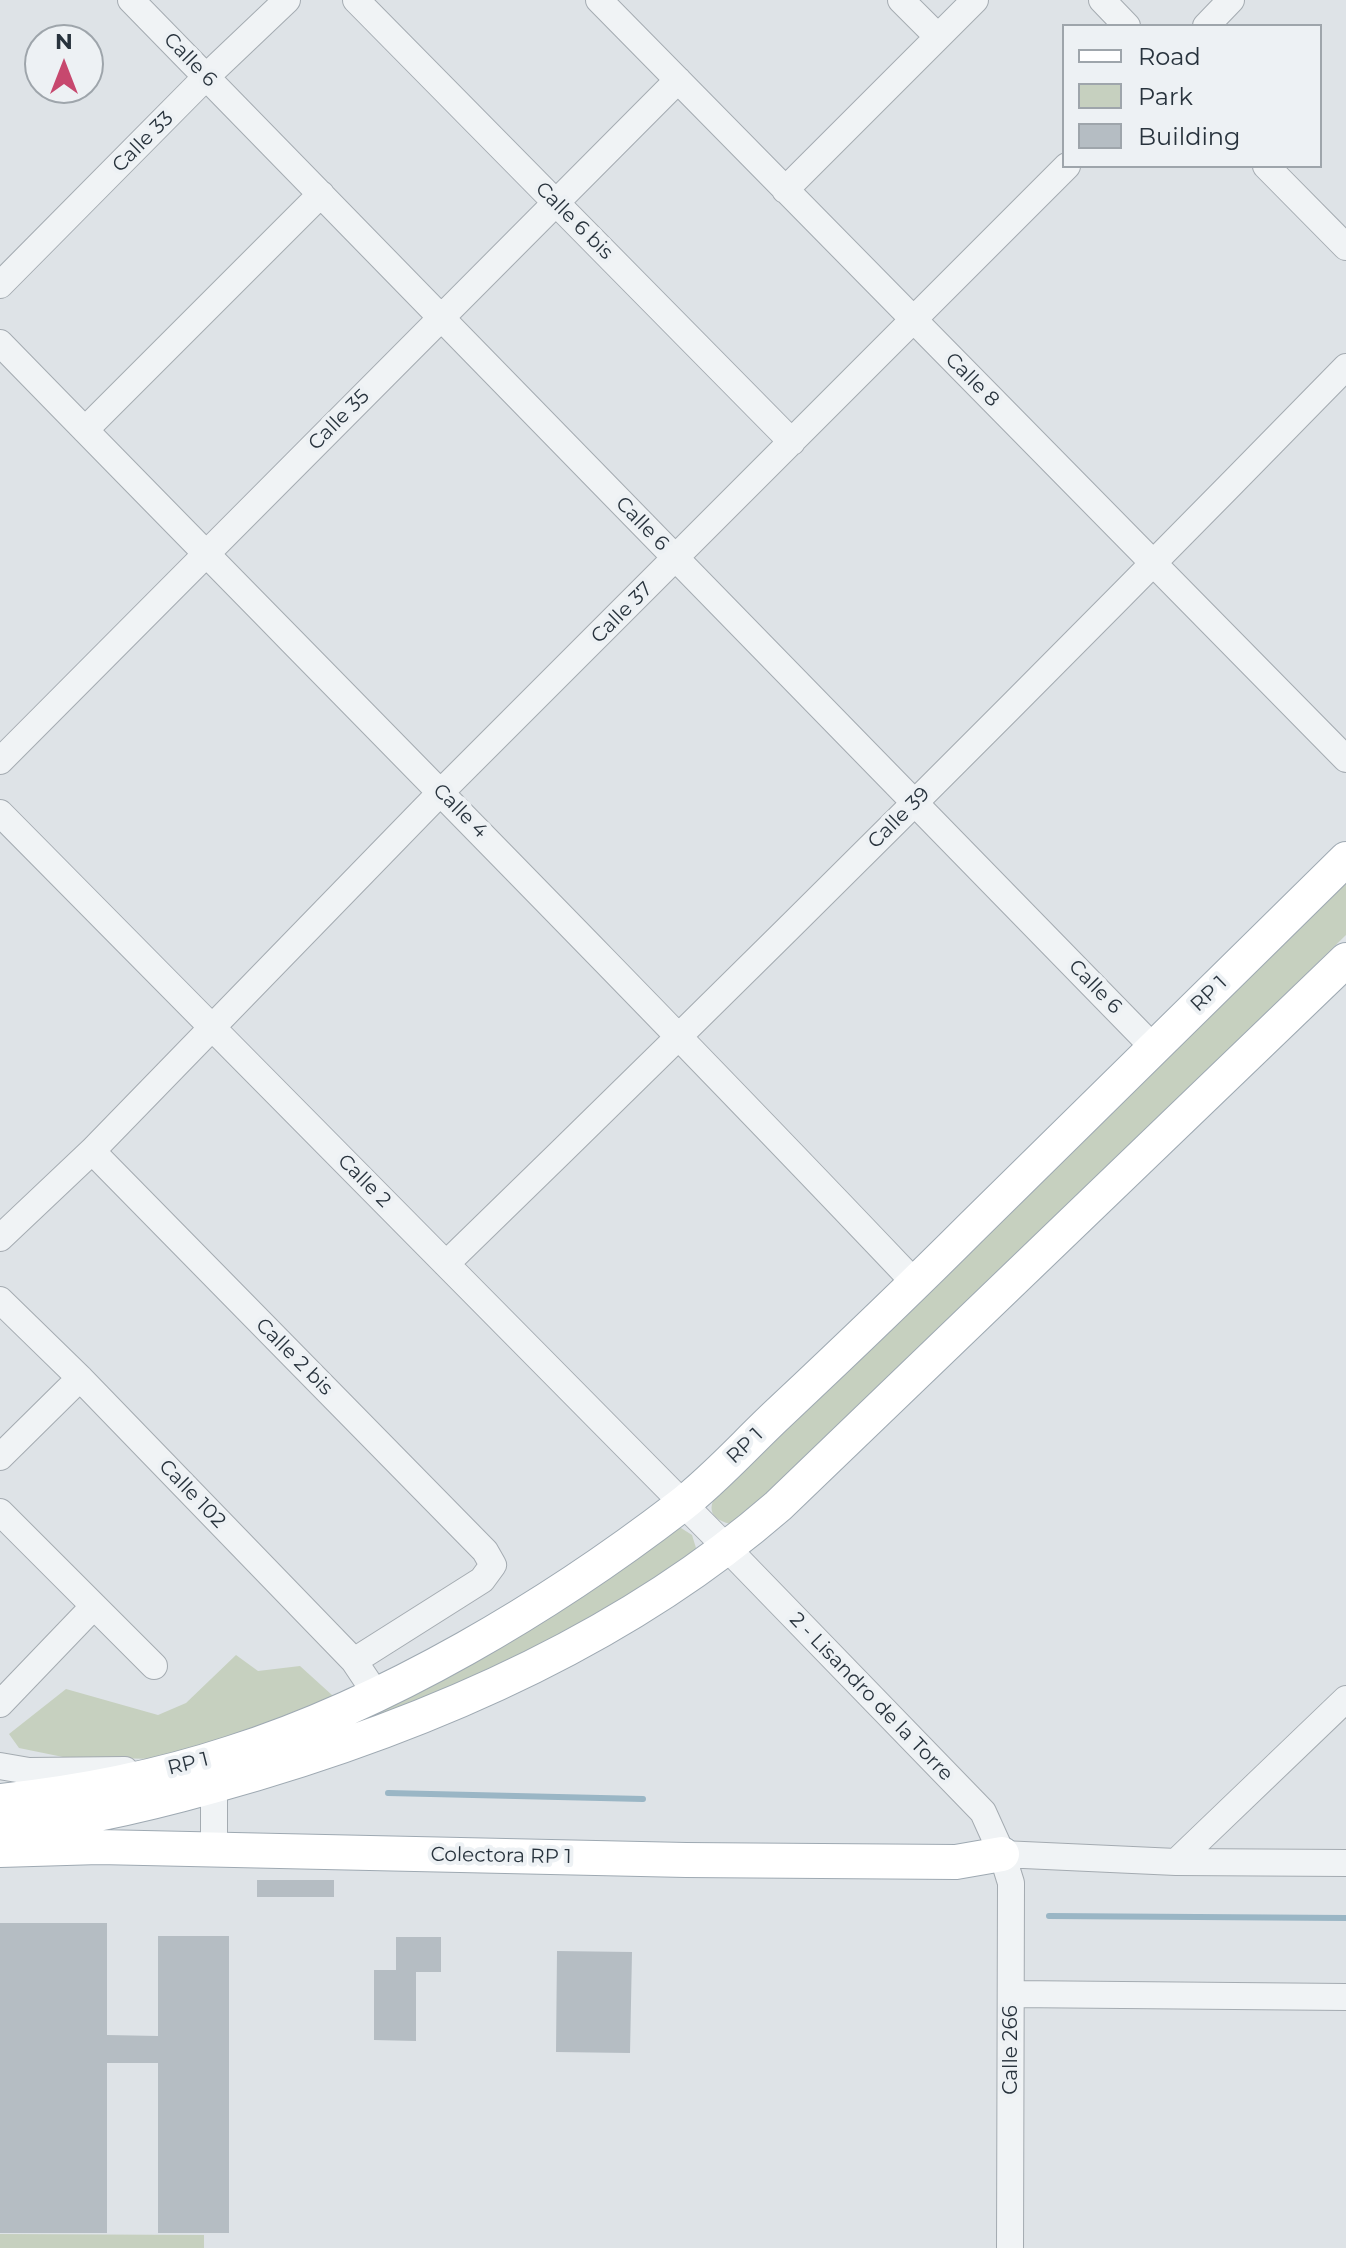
<!DOCTYPE html>
<html>
<head>
<meta charset="utf-8">
<style>
	body { margin:0 }
	#map { position:relative; width:1346px; height:2248px; overflow:hidden; background:#dee3e7; font-family:Montserrat,sans-serif }
	canvas { display:block }
	.legend { position:absolute; left:1062px; top:24px; width:260px; height:144px; box-sizing:border-box; background:#edf1f4; border:2px solid #9ea5ab; margin:0; padding:10px 14px; list-style:none; font-size:24px; color:#28333d }
	.legend li { display:flex; align-items:center; gap:16px; height:40px }
	.legend b { width:40px; border:2px solid #9ea5ab }
	.north { position:absolute; left:24px; top:24px; width:80px; height:80px; box-sizing:border-box; background:#edf1f4; border:2px solid #9ea5ab; border-radius:50%; rotate:0deg; font-size:22px; font-weight:700; line-height:32px; text-align:center; color:#28333d }
	.north::after { content:''; display:block; margin:auto; width:28px; height:36px; background:#c7486e; clip-path:polygon(50% 0,100% 100%,50% 72%,0 100%) }
</style>
</head>
<body>
<div id="map">
<canvas width="1346" height="2248"></canvas>
<ul class="legend">
<li><b style="height:10px;background:#fff"></b>Road</li>
<li><b style="height:22px;background:#c6d0bf"></b>Park</li>
<li><b style="height:22px;background:#b5bdc3"></b>Building</li>
</ul>
<div class="north">N</div>
</div>
<script>
const ctx = document.querySelector('canvas').getContext('2d');
ctx.lineJoin = 'round';
function fill(path, color) {
  ctx.fillStyle = color;
  ctx.fill(path, 'evenodd');
}
function trace(path, color, width, dash) {
  ctx.strokeStyle = color;
  ctx.lineWidth = width;
  ctx.lineCap = dash ? 'butt' : 'round';
  ctx.setLineDash(dash || []);
  ctx.stroke(path);
}
function write(font, color, halo, rows, align = 'center') {
  ctx.font = font + ' Montserrat,sans-serif';
  ctx.lineWidth = 8;
  ctx.setLineDash([]);
  ctx.textBaseline = 'middle';
  ctx.strokeStyle = halo;
  ctx.fillStyle = color;
  for (const [text, x, y, turn = 0] of rows) {
    ctx.save();
    ctx.translate(x, y);
    ctx.rotate((+turn || 0) * Math.PI / 180);
    ctx.textAlign = isNaN(turn) ? turn : align;
    if (halo) ctx.strokeText(text, 0, 0);
    ctx.fillText(text, 0, 0);
    ctx.restore();
  }
}
fill(new Path2D(`
	M1346 872V935L745 1520 731 1524C674 1511 760 1454 775 1441Z
	M674 1528H681L692 1535 696 1548 693 1554 601 1615 474 1683 376 1723 196 1766Z
	M236 1655 258 1671 300 1666 343 1705 156 1759 63 1757 19 1748 9 1734 66 1689 158 1715 186 1703Z
	M0 2234 204 2235V2248H0Z`), '#c6d0bf');
trace(new Path2D(`
	M388 1793 643 1799
	M1049 1916 1346 1918`), '#9ab6c5', 6);
fill(new Path2D(`
	M257 1880H334V1897H257Z
	M0 1923H107V2035L158 2036V1936H229V2233H158V2063H107V2233H0Z
	M396 1937H441V1972H416V2041L374 2040V1970H396Z
	M557 1951 632 1952 630 2053 556 2052Z`), '#b5bdc3');
const minor = new Path2D(`
	M131 0 1154 1048
	M356 0 792 442
	M599 0 1346 759
	M901 0 938 37
	M1102 0 1127 26
	M1206 26 1231 0
	M1266 166 1346 247
	M785 190 975 0
	M0 285 206 77 287 0
	M0 343C305 656 614 966 915 1283
	M85 430 321 194
	M0 761 678 80
	M0 813 727 1548 983 1812 1002 1854 1011 1883 1010 2248
	M92 1151 485 1551 493 1565 482 1580 354 1661
	M0 1238 92 1151 441 792 1067 166
	M446 1264C750 969 1050 670 1346 367
	M0 1300 80 1378 354 1661 376 1694
	M0 1457 80 1378
	M0 1512 154 1666
	M0 1704 94 1606
	M0 1766 29 1771 125 1770
	M208 1771 214 1786V1850
	M1002 1854 1176 1862 1346 1863
	M1176 1862 1346 1699
	M1012 1994 1346 1997`);
const major = new Path2D(`
	M0 1801C76 1793 158 1777 231 1753 388 1703 550 1606 680 1506 715 1479 746 1444 778 1414 844 1352 909 1290 973 1226 1097 1104 1222 981 1346 859
	M0 1829C73 1822 142 1806 213 1786 416 1730 618 1645 778 1506L1346 960
	M0 1850 99 1847 686 1860 956 1862 1002 1854`);
trace(minor, '#a4abb1', 28);
trace(major, '#9ea9b2', 36);
trace(minor, '#f0f3f5', 26);
trace(major, '#fff', 34);
write('20px', '#28333d', '#edf1f4', [
	["Calle 6",190,60,46],
	["Calle 33",143,142,-45],
	["Calle 6 bis",574,221,45],
	["Calle 8",972,380,45],
	["Calle 35",339,420,-45],
	["Calle 6",642,524,46],
	["Calle 37",622,613,-45],
	["Calle 4",460,811,45],
	["Calle 39",899,818,-45],
	["Calle 6",1095,987,46],
	["RP 1",1209,994,-44],
	["Calle 2",364,1181,45],
	["Calle 2 bis",294,1357,45],
	["RP 1",745,1446,-44],
	["Calle 102",192,1494,46],
	["2 - Lisandro de la Torre",871,1697,46],
	["RP 1",188,1764,-14],
	["Colectora RP 1",501,1856,1],
	["Calle 266",1011,2050,-90]
]);
</script>
</body>
</html>
